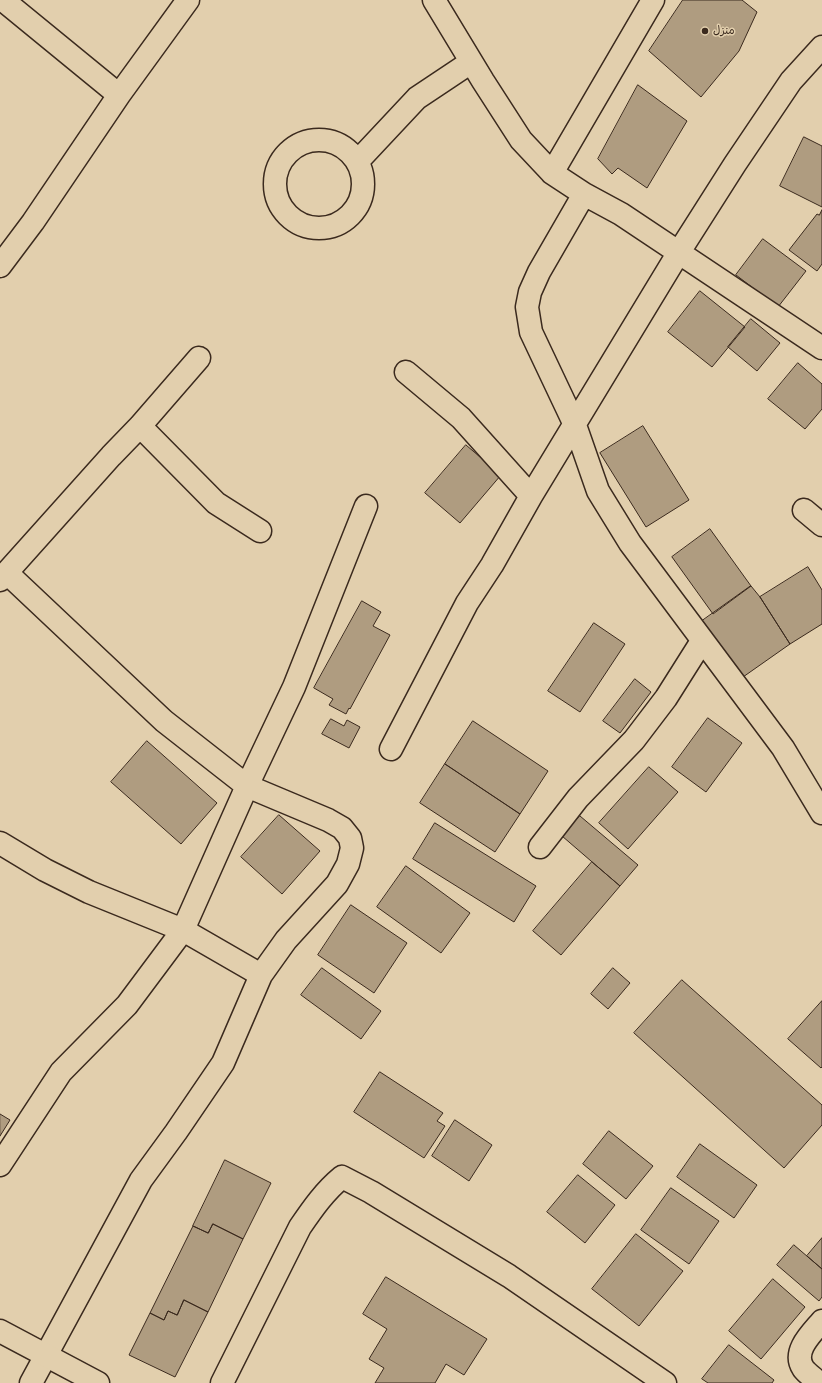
<!DOCTYPE html>
<html>
<head>
<meta charset="utf-8">
<style>
	body { margin:0 }
	canvas { display:block; background:#e2cfad }
</style>
</head>
<body>
<canvas width="822" height="1383"></canvas>
<script>
const ctx = document.querySelector('canvas').getContext('2d');
ctx.lineJoin = 'round';
function fill(path, color) {
  ctx.fillStyle = color;
  ctx.fill(path, 'evenodd');
}
function trace(path, color, width, dash) {
  ctx.strokeStyle = color;
  ctx.lineWidth = width;
  ctx.lineCap = dash ? 'butt' : 'round';
  ctx.setLineDash(dash || []);
  ctx.stroke(path);
}
function write(font, color, halo, rows, align = 'center') {
  ctx.font = font + ' "Balsamiq Sans","Playpen Sans Arabic",sans-serif';
  ctx.lineWidth = 3;
  ctx.setLineDash([]);
  ctx.textBaseline = 'middle';
  ctx.strokeStyle = halo;
  ctx.fillStyle = color;
  for (const [text, x, y, turn = 0] of rows) {
    ctx.save();
    ctx.translate(x, y);
    ctx.rotate((+turn || 0) * Math.PI / 180);
    ctx.textAlign = isNaN(turn) ? turn : align;
    if (halo) ctx.strokeText(text, 0, 0);
    ctx.fillText(text, 0, 0);
    ctx.restore();
  }
}
const building = new Path2D(`
	M683 0H742L757 12 739 51 701 97 649 51Z
	M638 85 687 121 647 188 618 168 612 174 598 159Z
	M804 137 822 146V207L780 186Z
	M822 210V264L817 271 789 250 817 214 819 215Z
	M763 239 806 271 778 307 736 275Z
	M700 291 745 327 712 367 668 332Z
	M751 319 780 343 757 371 728 347Z
	M798 363 822 384V409L805 429 768 399Z
	M643 426 689 500 646 527 600 453Z
	M466 445 501 475 460 523 425 493Z
	M710 529 751 586 713 614 672 557Z
	M808 567 822 590V624L790 644 760 597Z
	M751 586 760 597 790 644 743 677 702 621Z
	M362 601 381 612 373 626 390 635 350 709 349 708 346 714 329 705 333 699 314 688Z
	M594 623 625 644 580 712 548 691Z
	M635 679 651 692 620 733 603 721Z
	M708 718 742 743 706 792 672 767Z
	M331 719 344 726 347 720 360 727 349 748 322 734Z
	M473 721 548 771 520 814 445 764Z
	M147 741 217 803 181 844 111 782Z
	M445 764 520 814 495 852 420 803Z
	M649 767 678 792 628 849 599 823Z
	M279 815 320 851 282 894 241 857Z
	M580 816 638 865 620 886 562 836Z
	M435 823 536 886 514 922 413 859Z
	M592 862 620 886 561 955 533 931Z
	M406 866 470 913 441 953 377 907Z
	M351 905 407 943 374 993 318 955Z
	M322 968 381 1011 361 1039 301 995Z
	M613 968 630 983 608 1009 591 994Z
	M682 980 822 1105V1125L784 1168 634 1033Z
	M822 1001V1067L821 1068 788 1039Z
	M380 1072 443 1113 437 1121 445 1126 424 1158 354 1112Z
	M0 1114 10 1120 0 1136Z
	M455 1120 492 1145 469 1181 432 1156Z
	M609 1131 653 1166 626 1199 583 1164Z
	M700 1144 757 1185 734 1218 677 1177Z
	M225 1160 271 1183 243 1239 213 1224 208 1233 193 1226Z
	M578 1175 615 1205 585 1243 547 1212Z
	M671 1188 719 1221 689 1264 641 1230Z
	M213 1224 243 1239 208 1312 184 1300 177 1315 168 1311 164 1320 150 1313 193 1226 208 1233Z
	M636 1234 683 1271 639 1326 592 1289Z
	M822 1238V1269L807 1256Z
	M794 1245 822 1269V1297L819 1301 777 1265Z
	M386 1277 487 1339 464 1375 446 1364 435 1383H375L384 1368 369 1359 387 1329 363 1314Z
	M773 1279 805 1307 761 1359 729 1331Z
	M184 1300 208 1312 175 1377 129 1355 150 1313 164 1320 168 1311 177 1315Z
	M729 1345 774 1380 772 1383H708L702 1379Z`);
fill(building, '#af9c80');
trace(building, '#3b2a1e', 1);
const minor = new Path2D(`
	M3 0 119 95
	M434 0 483 81 521 140 552 173 584 194 621 214 822 348
	M275 184a44 44 0 1 1 88 0a44 44 0 1 1-88 0Z
	M357 162 417 98 471 62
	M552 173 653 0
	M584 194 539 272 530 292 527 307 531 332 575 425 598 491 630 543 783 748 822 813
	M0 266 33 222 119 95 188 0
	M406 372 461 418 531 496
	M140 426 216 503 260 531
	M804 510 822 525
	M7 573 164 721 247 786 294 687 366 506
	M0 580 111 456 140 426 199 358
	M391 749 467 603 492 565 531 496 679 252 735 164 791 81 822 47
	M0 843 45 870 89 892 183 930 261 975
	M540 847 578 798 634 740 666 698 702 641
	M0 1165 61 1072 127 1005 183 930 247 786 328 820 342 828 350 838 352 848 348 864 337 884 286 940 261 975 223 1063 176 1132 141 1180 31 1383
	M222 1383 300 1227C313 1208 325 1191 342 1177L371 1192 509 1276 665 1383
	M819 1383C814 1378 806 1373 803 1368 792 1351 812 1333 822 1321`);
const secondary = new Path2D(`
	M0 1331 98 1383`);
trace(minor, '#3b2a1e', 25);
trace(secondary, '#3b2a1e', 25);
trace(minor, '#e2cfad', 22);
trace(secondary, '#e2cfad', 22);
for (const [x, y, r, color] of [
	[705,31,4,"#3b2a1e"]
]) {
  const dot = new Path2D();
  dot.arc(x, y, r, 0, 2 * Math.PI);
  ctx.fillStyle = color;
  ctx.fill(dot);
  trace(dot, '#e2cfad', 1.5);
}
write('11px', '#3b2a1e', '#e2cfad', [
	["منزل",713,31]
], 'left');
</script>
</body>
</html>
